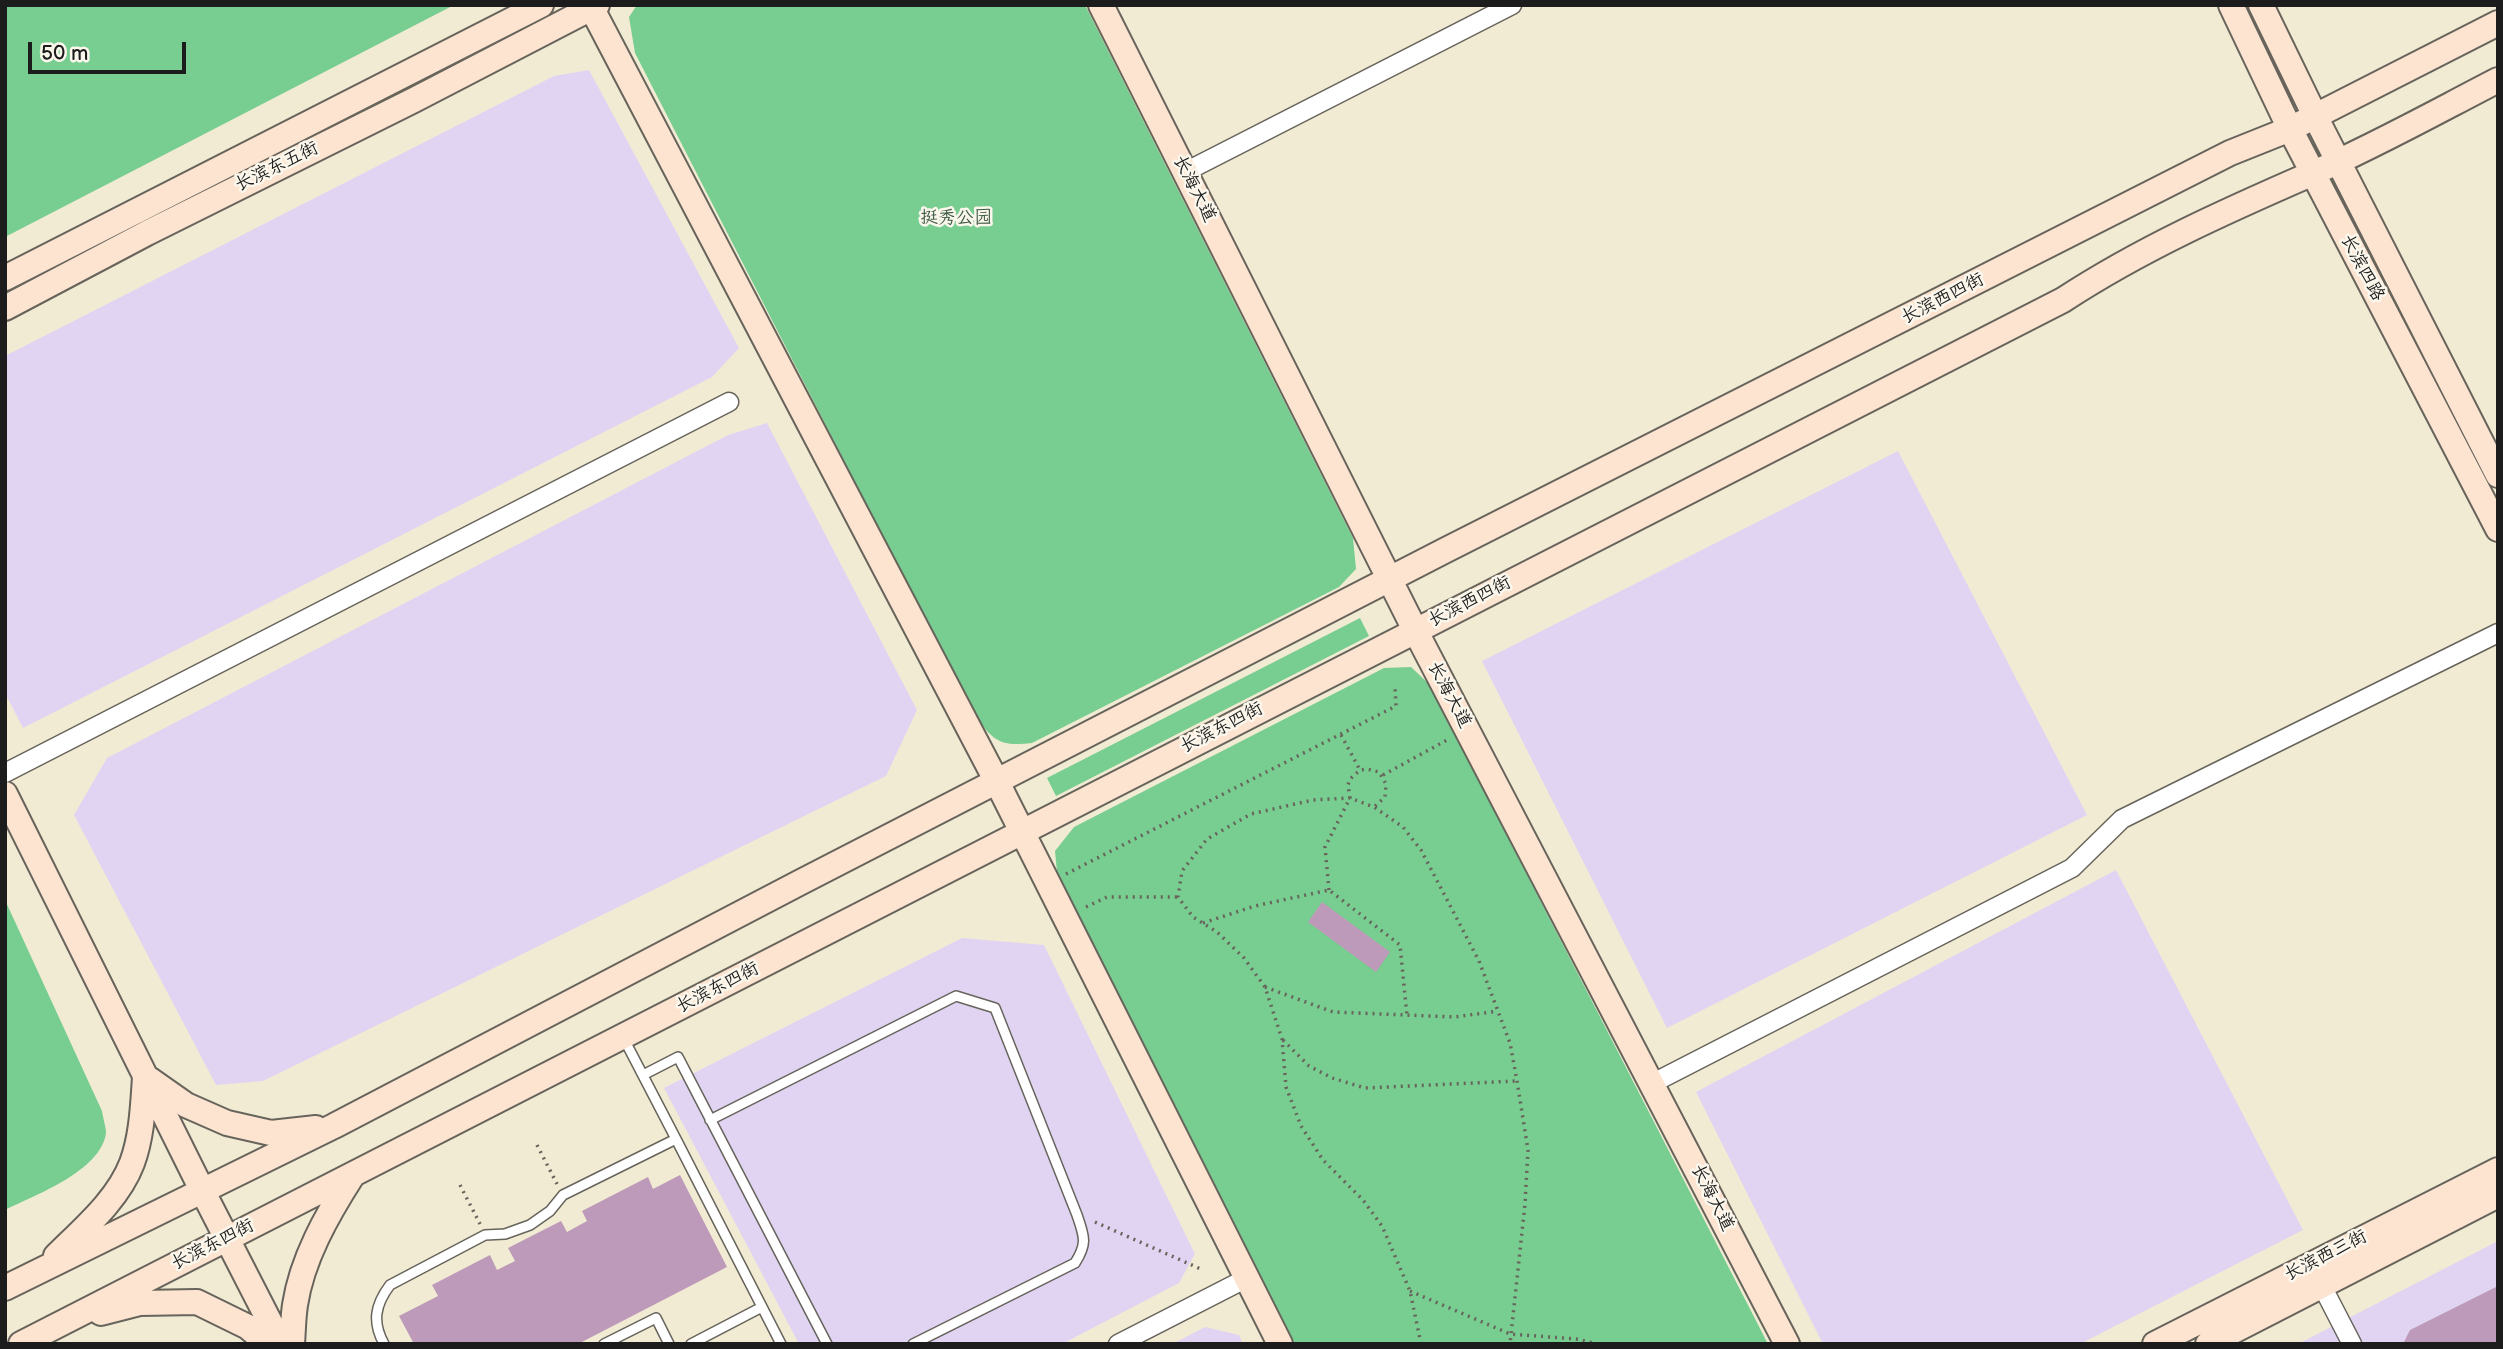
<!DOCTYPE html>
<html>
<head>
<meta charset="utf-8">
<style>
	body { margin:0 }
	#map { position:relative; width:2503px; height:1349px; overflow:hidden; background:#f2ebd3; font-family:"Balsamiq Sans",sans-serif }
	canvas { display:block }
	.frame { position:absolute; inset:0; border:7px solid #1c1c1c; pointer-events:none }
	.scale { position:absolute; left:28px; top:42px; width:158px; height:32px; box-sizing:border-box; border:4px solid #1c1c1c; border-top:0; padding-left:9px; font-size:21px; line-height:24px; white-space:nowrap; color:#1c1c1c; -webkit-text-stroke:5px #fbf7ec; paint-order:stroke }
</style>
</head>
<body>
<div id="map">
<canvas width="2503" height="1349"></canvas>
<div class="frame"></div>
<div class="scale">50 m</div>
</div>
<script>
const ctx = document.querySelector('canvas').getContext('2d');
ctx.lineJoin = 'round';
function fill(path, color) {
  ctx.fillStyle = color;
  ctx.fill(path, 'evenodd');
}
function trace(path, color, width, dash) {
  ctx.strokeStyle = color;
  ctx.lineWidth = width;
  ctx.lineCap = dash ? 'butt' : 'round';
  ctx.setLineDash(dash || []);
  ctx.stroke(path);
}
function write(font, color, halo, rows, align = 'center') {
  ctx.font = font + ' "Balsamiq Sans","LXGW WenKai TC",sans-serif';
  ctx.lineWidth = 5;
  ctx.setLineDash([]);
  ctx.textBaseline = 'middle';
  ctx.strokeStyle = halo;
  ctx.fillStyle = color;
  for (const [text, x, y, turn = 0] of rows) {
    ctx.save();
    ctx.translate(x, y);
    ctx.rotate((+turn || 0) * Math.PI / 180);
    ctx.textAlign = isNaN(turn) ? turn : align;
    if (halo) ctx.strokeText(text, 0, 0);
    ctx.fillText(text, 0, 0);
    ctx.restore();
  }
}
fill(new Path2D(`
	M589 70 739 348 712 377 23 728 5 693V356L554 76Z
	M767 423 917 710 886 776 263 1081 216 1085 74 815 107 758 728 435Z
	M1898 451 2087 815 1667 1028 1482 661Z
	M2116 870 2303 1230 2080 1344H1823L1696 1092Z
	M962 938 1044 945 1195 1254 1179 1283 1062 1344H799L664 1088Z
	M2498 1241V1344H2298Z
	M1205 1327 1239 1335 1243 1344H1172Z`), '#e1d4f3');
fill(new Path2D(`
	M5 5H454L5 237Z
	M637 5H1085L1353 538 1356 569 1339 587 1032 743C1001 746 996 743 976 718L635 53 629 17Z
	M1360 618 1369 636 1056 796 1047 778Z
	M1411 667 1429 684 1768 1344H1295L1058 882 1055 851 1074 827 1384 668Z
	M5 900 102 1111C103 1118 106 1127 106 1133 101 1171 35 1195 5 1210Z`), '#78cd91');
fill(new Path2D(`
	M1322 902 1390 952 1376 972 1308 922Z
	M680 1175 727 1267 578 1344H414L399 1316 438 1296 432 1285 490 1255 497 1270 515 1261 508 1248 561 1221 567 1232 587 1221 582 1211 648 1177 653 1189Z
	M2498 1286V1344H2403L2410 1330Z`), '#bd9ab9');
const lane = new Path2D(`
	M624 1039 676 1139
	M643 1075 678 1057 827 1344
	M710 1120 956 996 995 1008 1077 1215C1084 1236 1088 1243 1075 1263L913 1344
	M384 1344C372 1322 375 1305 390 1285L485 1235 505 1234 530 1225 550 1211 563 1195 676 1139 781 1344
	M604 1344 656 1318 669 1344
	M691 1344 762 1307`);
const street = new Path2D(`
	M1185 172 1512 5
	M5 773 729 402
	M1653 1083 2072 868 2122 819 2498 633
	M2322 1286 2352 1344
	M1118 1344 1247 1278`);
const secondary = new Path2D(`
	M590 5 997 782 1280 1344
	M1101 5 1415 630 1787 1344
	M2231 5 2290 129 2498 529
	M2261 5 2315 116 2498 475
	M5 278 541 5
	M5 308 147 233 414 100 597 5
	M5 794 202 1190 281 1344
	M149 1079 186 1105 227 1123 271 1133 316 1128
	M56 1256C83 1229 118 1200 132 1163 142 1136 143 1106 145 1077
	M5 1288 334 1126 801 882 1444 551 2230 153 2290 129 2498 23
	M101 1313 140 1303 197 1302 248 1327 268 1344
	M21 1344 2063 300C2141 249 2226 211 2311 174 2375 146 2436 112 2498 80
	M292 1344C293 1331 293 1318 295 1305 302 1259 327 1215 352 1176
	M2155 1344 2498 1170
	M2208 1344 2498 1195`);
trace(lane, '#67645c', 12);
trace(street, '#67645c', 21);
trace(secondary, '#67645c', 28);
trace(new Path2D(`
	M1341 735 1360 770
	M1383 775 1447 740
	M1066 874 1396 706 1395 687
	M1329 890 1325 847 1350 798 1348 785 1350 779 1360 770 1367 769 1379 772 1386 784 1385 797 1374 807
	M1086 907 1107 897H1178
	M1203 923 1255 906 1329 890 1400 945 1407 1016
	M1265 987 1333 1012 1455 1017 1498 1011
	M1283 1040 1309 1066 1332 1078 1365 1088 1517 1081
	M537 1145 557 1184
	M460 1185 480 1224
	M1095 1222 1203 1270
	M1410 1291 1510 1334 1576 1339 1598 1344
	M1421 1344 1410 1291 1382 1226 1363 1200 1323 1160 1301 1126 1286 1087 1282 1039 1265 987 1244 958 1217 932 1193 917 1178 897 1182 871 1207 839 1251 814 1313 800 1350 798 1374 807 1403 827 1421 850 1479 961 1510 1043 1517 1081 1528 1150 1525 1204 1510 1344`), '#67645c', 3.5, [2, 5]);
trace(lane, '#fff', 9);
trace(street, '#fff', 18);
trace(secondary, '#fde4d0', 24);
write('18px', '#1c1c1c', '#fbf7ec', [
	["长滨东五街",277,167,-26],
	["长海大道",1194,189,63],
	["长滨四路",2362,268,62],
	["长滨西四街",1943,299,-27],
	["长滨西四街",1470,602,-27],
	["长海大道",1449,695,62],
	["长滨东四街",1222,728,-27],
	["长滨东四街",718,988,-27],
	["长海大道",1712,1198,63],
	["长滨东四街",213,1245,-27],
	["长滨西三街",2326,1256,-27]
]);
write('18px', '#3c5a45', '#fbf7ec', [
	["挺秀公园",956,218]
]);
</script>
</body>
</html>
